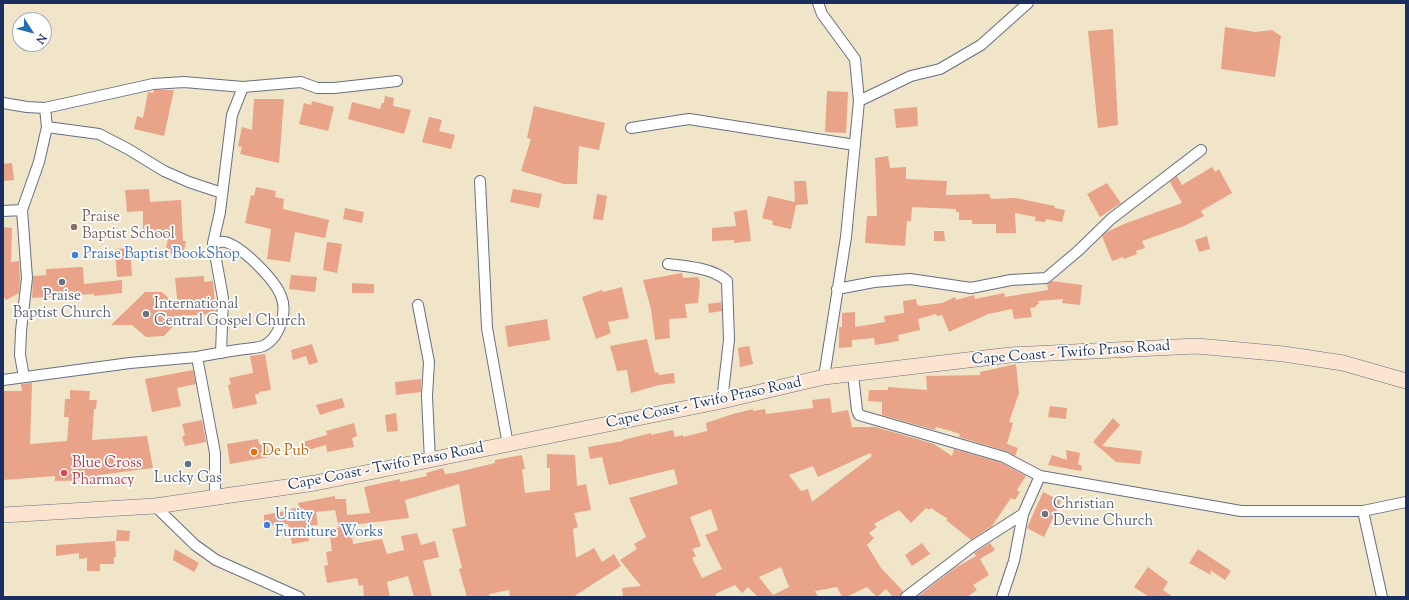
<!DOCTYPE html>
<html>
<head>
<meta charset="utf-8">
<style>
	body { margin:0 }
	#map { position:relative; width:1409px; height:600px; overflow:hidden; background:#f0e5c9; font-family:"Sorts Mill Goudy",serif }
	canvas { display:block }
	.frame { position:absolute; inset:0; border:4px solid #1b2f5e; pointer-events:none }
	.north { position:absolute; left:12px; top:12px; width:40px; height:40px; box-sizing:border-box; background:#fff; border:1px solid #a4acbf; border-radius:50%; rotate:126deg; font-size:11px; font-weight:700; line-height:16px; text-align:center; color:#1b2f5e }
	.north::after { content:''; display:block; margin:auto; width:14px; height:18px; background:#1f6fb2; clip-path:polygon(50% 0,100% 100%,50% 72%,0 100%) }
</style>
</head>
<body>
<div id="map">
<canvas width="1409" height="600"></canvas>
<div class="frame"></div>
<div class="north">N</div>
</div>
<script>
const ctx = document.querySelector('canvas').getContext('2d');
ctx.lineJoin = 'round';
function fill(path, color) {
  ctx.fillStyle = color;
  ctx.fill(path, 'evenodd');
}
function trace(path, color, width, dash) {
  ctx.strokeStyle = color;
  ctx.lineWidth = width;
  ctx.lineCap = dash ? 'butt' : 'round';
  ctx.setLineDash(dash || []);
  ctx.stroke(path);
}
function write(font, color, halo, rows, align = 'center') {
  ctx.font = font + ' "Sorts Mill Goudy",serif';
  ctx.lineWidth = 3.5;
  ctx.setLineDash([]);
  ctx.textBaseline = 'middle';
  ctx.strokeStyle = halo;
  ctx.fillStyle = color;
  for (const [text, x, y, turn = 0] of rows) {
    ctx.save();
    ctx.translate(x, y);
    ctx.rotate((+turn || 0) * Math.PI / 180);
    ctx.textAlign = isNaN(turn) ? turn : align;
    if (halo) ctx.strokeText(text, 0, 0);
    ctx.fillText(text, 0, 0);
    ctx.restore();
  }
}
fill(new Path2D(`
	M1225 27 1255 32 1272 30 1281 36 1275 77 1221 69Z
	M1113 29 1118 125 1098 128 1088 31Z
	M154 90H174L164 136 134 129 137 116 143 118 148 92 153 93Z
	M827 91 848 92 846 133 825 132Z
	M385 96 394 98 393 106 411 110 404 134 348 119 352 102 380 109 382 103H384Z
	M254 99H284L279 163 240 154 242 147 238 146 242 127 252 130Z
	M312 101 334 107 328 131 299 124 304 103 311 105Z
	M534 106 605 123 599 150 579 146 577 184H564L521 171 531 139 527 138Z
	M917 107 918 126 896 128 894 109Z
	M429 117 442 120 439 131 455 135 451 149 422 142Z
	M888 156 890 168 906 167V179L947 181 946 195 989 194 991 199 1016 198 1055 206 1054 208 1065 210 1062 222 1046 219 1045 222 1035 221 1036 217 1015 213 1016 233H996V224H972V220H959V212H956V209L912 207 911 221H907L905 246 865 243 867 216H877L875 158Z
	M12 163 14 180 3 181V164Z
	M1212 167 1215 172 1219 169 1232 193 1201 211 1204 216 1184 226 1142 241 1145 248 1136 251 1137 254 1124 259 1123 257 1112 261 1102 236 1107 232 1124 224 1182 203 1170 182 1177 176 1182 185Z
	M794 181H806L808 204 796 205 791 229 772 225 773 221 762 218 768 196 795 202Z
	M1107 183 1121 203 1100 217 1087 194Z
	M256 187 276 191 275 197 284 199 283 209 329 220 325 238 295 232 290 262 267 259 271 229 245 223 251 195 254 196Z
	M149 189 150 202 181 200 183 241H186L183 256 165 252 169 235 154 236V229H143V211L127 212 125 190Z
	M513 189 542 194 539 208 510 202Z
	M597 194 607 196 603 220 593 219Z
	M345 208 364 212 362 223 343 219Z
	M744 210H747L751 241 734 243V240L712 241V228L736 226 734 212Z
	M3 227 12 228 11 262 19 261 20 278 19 293 6 300 3 295Z
	M934 231H944L945 241H934Z
	M1207 236 1210 249 1199 252 1195 240Z
	M327 242 342 244 337 273 323 270Z
	M130 248 132 276 117 277 115 249Z
	M83 267 84 284 122 280V293L94 296V294L32 298 33 276 46 275V269Z
	M682 273 683 278 698 277 700 282 698 303 685 304 687 318 669 319 670 338 655 340 651 309 643 280Z
	M291 275 317 277 315 292 289 289Z
	M204 276V282L213 281 216 314 175 316 176 323 164 336 146 337 132 325H111L145 292H162L178 307 175 278Z
	M1052 281 1082 285 1080 305 1062 303 1063 299 1038 301 1039 304 1036 305V307L1030 308 1032 317 1014 319 1012 309 988 314 949 332 942 315 937 316 936 314 918 319 920 330 898 335 899 341 875 345 874 338 852 340V347L839 348V327H842V313L855 312V327L885 322 884 316 904 313 903 301 916 299 917 305 918 304 919 306 942 303 955 297 956 300 974 295 975 299 1004 293 1005 297 1048 290 1047 284Z
	M352 283 374 284V293H352Z
	M622 287 629 318 608 322 611 333 596 339 582 297 602 290 603 292Z
	M721 302 722 311 709 313 708 304Z
	M547 319 550 340 508 347 505 326Z
	M647 339 655 373 658 372 659 375 674 373 675 383 659 385 631 393 627 370 617 371 610 346Z
	M312 344 318 362 309 365 306 356 293 360 291 350Z
	M749 346 753 364 740 367 738 348Z
	M265 354 271 390 259 392V394H255L257 404 233 409 228 385 231 384 229 378 253 373 250 356Z
	M1016 364 1019 393 1009 422 1013 423 1007 444 1018 448 1015 456 1006 451 959 437 960 434 951 431 936 427 935 430 882 415V402L868 401 869 390H888V387L927 390 926 376 980 375V372Z
	M193 370 196 384 177 388 181 406 152 412 145 379Z
	M421 379V392L396 395 395 382Z
	M32 383 30 444 67 441 69 417H64L65 399H70V390L90 391 89 400H97L96 409H94L92 440 147 436 153 468 99 475V480L55 481V476L3 480V391H22L21 384Z
	M342 398 345 407 320 415 316 405Z
	M830 398 832 413 848 410 852 427H876L934 444 952 456 954 449 1002 463 1026 476 1017 490 1020 492 1015 500 1011 498 992 526 971 540 946 520 948 519 931 508 929 510 926 508 911 523 899 510 874 524 877 527 869 533 874 538 867 545 881 568 903 591 900 597H893L886 589 877 597 867 587 846 597H842L837 587 815 591 818 597H758L748 587 742 593 735 585 715 594 717 597H623L622 588 641 586 620 560 637 549 634 544 646 537 629 498 678 484 674 469 609 485 602 457 590 459 588 447 623 441V440L651 433V435L673 430 675 437 683 435V437L707 431 706 423 733 414 753 409V411L765 409 766 414 813 408 812 400ZM870 453 872 456 812 502 808 489 801 491 789 475 813 466 818 477ZM711 509 718 530 705 535 722 569 702 578 692 558 696 556 692 549 701 546 690 517ZM781 567 789 587 773 595 759 577Z
	M1050 406 1067 408 1066 419 1048 417Z
	M396 413 398 431 387 432 385 415Z
	M1113 418 1120 425 1102 446 1142 451 1140 464 1116 462 1093 442Z
	M202 420 206 442 185 446 182 437 185 435 182 424Z
	M354 423 357 436 352 438 354 447 327 452 326 445 304 451 303 442 327 435 326 431Z
	M258 439 259 444 267 443 269 457 230 464 227 444Z
	M1066 450 1080 453 1078 464 1082 466 1081 471 1048 465 1052 455 1067 460Z
	M547 454 575 455 577 486 586 484 591 510 574 513 578 527 573 529 576 558 594 548 602 562 614 554 621 566 573 597H510L509 590 489 594 490 597H467L459 569 462 568 452 529 466 526 459 484 405 500 409 518 351 525 353 544 382 539 387 554 404 550 401 536 417 533 421 545 435 541 439 557 423 561 432 597H414L408 576 387 582 390 597H364L363 585 359 586 357 578 327 583 324 566 328 565 326 552 332 551 329 529 339 528 335 510 316 512 318 525 306 526 309 541 292 544 288 524 264 526V515L291 510 290 509 299 507 298 503 335 496V499H346L347 515 370 513 364 487 400 479V482L427 476 426 473 443 468 445 474 454 473 495 463V460L522 455 525 469H522L525 493 550 490V468H547Z
	M1043 492 1061 501 1044 537 1027 528Z
	M117 530 130 531 129 541H116Z
	M115 541 116 557H114V564H100V571H87V558L79 559V553L56 556V545Z
	M922 543 930 554 912 566 905 555Z
	M990 543 995 550 980 559 989 575 973 585 977 590 967 597H917L955 568 976 556 974 553Z
	M175 549 199 563 194 572 173 560Z
	M1198 549 1231 571 1225 580 1210 570 1211 575 1189 563Z
	M1148 567 1168 582 1163 590 1173 597H1149L1134 587Z`), '#e8a388');
const minor = new Path2D(`
	M818 3 822 14 855 59 859 101 846 237 824 377
	M859 101 911 76 940 69 981 45 1028 3
	M3 103 27 107 45 108 153 84 184 82 243 87 301 82 317 88H334L397 81
	M47 127 99 134 128 149 164 171 189 182 222 193
	M631 128 689 119 855 145
	M480 181 487 328 508 445
	M22 210 39 162 47 127 45 108
	M3 211 22 210 27 278 21 331 20 355 24 377
	M668 264C686 266 713 268 727 281L729 340 722 401
	M837 289 874 282 910 279 971 288 1011 280 1046 278 1078 251 1111 219 1201 150
	M418 305 429 362 427 396 430 461
	M221 353 223 298 213 243 220 212 232 115 243 87
	M197 357C213 354 229 351 245 349 250 348 258 348 263 346 279 339 288 312 281 296 275 280 242 246 225 242 221 241 216 243 213 243
	M853 375 857 410 859 415 1004 457 1040 476 1241 511H1363L1382 597
	M3 380 130 363 197 357 215 453V497
	M155 506 195 545 216 560 299 597
	M1363 511 1406 502
	M906 597 973 546 1023 514
	M1002 597 1014 561 1023 514 1040 476`);
const secondary = new Path2D(`
	M3 515 155 506 315 483 722 401 824 377 1010 355 1197 346 1284 354 1343 363 1406 381`);
trace(minor, '#666f83', 12);
trace(secondary, '#666f83', 16);
trace(minor, '#fff', 10);
trace(secondary, '#fce5d0', 15);
for (const [x, y, r, color] of [
	[74,227,4,"#8d6e63"],
	[75,255,4,"#3f7fe0"],
	[62,282,4,"#6b7280"],
	[146,314,4,"#6b7280"],
	[254,452,4,"#e8710a"],
	[188,464,4,"#5c6f8a"],
	[64,473,4,"#e0444e"],
	[1045,514,4,"#6b7280"],
	[267,525,4,"#3f7fe0"]
]) {
  const dot = new Path2D();
  dot.arc(x, y, r, 0, 2 * Math.PI);
  ctx.fillStyle = color;
  ctx.fill(dot);
  trace(dot, '#fff', 1.5);
}
write('15px', '#785e54', '#fff', [
	["Praise",82,218],
	["Baptist School",82,235]
], 'left');
write('15px', '#366cbe', '#fff', [
	["Praise Baptist BookShop",83,255],
	["Unity",275,516],
	["Furniture Works",275,533]
], 'left');
write('15px', '#5b616d', '#fff', [
	["Praise",62,297,"center"],
	["Baptist Church",62,314,"center"],
	["International",154,305],
	["Central Gospel Church",154,322],
	["Christian",1053,505],
	["Devine Church",1053,522]
], 'left');
write('15px', '#1b2f5e', '#fff', [
	["Cape Coast - Twifo Praso Road",1071,354,-4],
	["Cape Coast - Twifo Praso Road",704,404,-12],
	["Cape Coast - Twifo Praso Road",386,468,-11]
]);
write('15px', '#c56008', '#fff', [
	["De Pub",262,452]
], 'left');
write('15px', '#be3a42', '#fff', [
	["Blue Cross",72,464],
	["Pharmacy",72,481]
], 'left');
write('15px', '#4e5e75', '#fff', [
	["Lucky Gas",188,479]
]);
</script>
</body>
</html>
